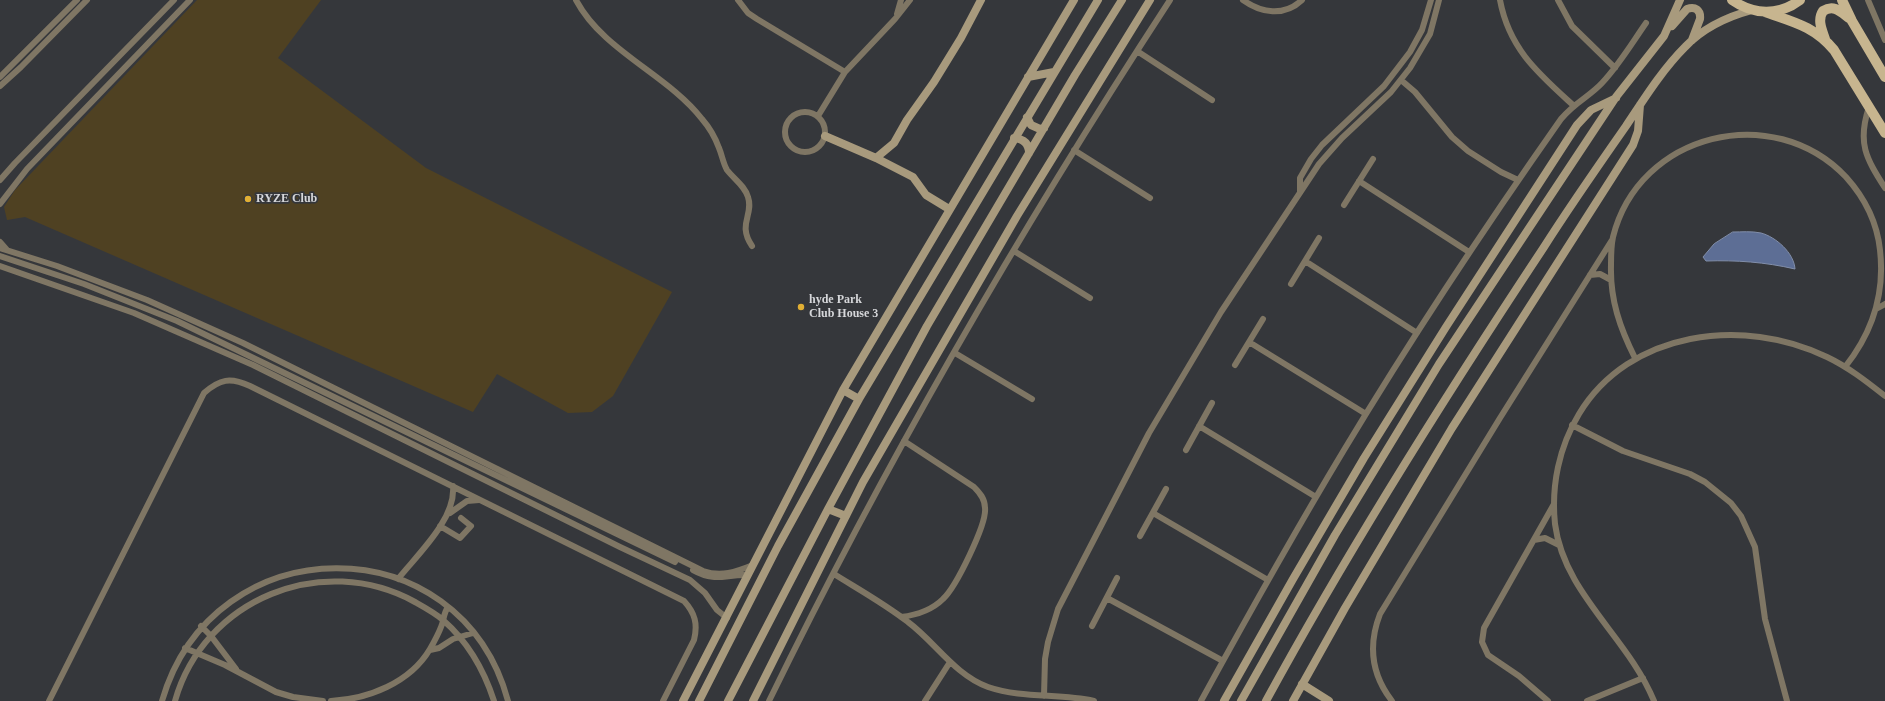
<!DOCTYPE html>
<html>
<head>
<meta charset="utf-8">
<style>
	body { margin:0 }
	canvas { display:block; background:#35373b }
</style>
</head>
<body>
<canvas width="1885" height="701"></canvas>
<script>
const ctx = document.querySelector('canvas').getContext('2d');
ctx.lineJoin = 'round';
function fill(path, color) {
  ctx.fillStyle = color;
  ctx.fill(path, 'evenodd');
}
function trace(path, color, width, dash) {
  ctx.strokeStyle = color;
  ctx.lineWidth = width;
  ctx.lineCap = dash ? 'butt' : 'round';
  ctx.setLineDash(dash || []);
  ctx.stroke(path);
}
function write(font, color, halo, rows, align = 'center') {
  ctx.font = font + ' Georgia,serif';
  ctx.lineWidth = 3.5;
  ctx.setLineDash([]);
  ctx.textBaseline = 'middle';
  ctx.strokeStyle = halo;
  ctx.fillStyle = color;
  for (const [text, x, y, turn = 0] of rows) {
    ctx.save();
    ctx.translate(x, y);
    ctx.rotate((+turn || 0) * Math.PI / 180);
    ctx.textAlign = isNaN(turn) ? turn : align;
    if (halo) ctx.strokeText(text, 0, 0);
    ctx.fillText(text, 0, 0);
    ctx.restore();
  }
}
fill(new Path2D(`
	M197 0H321L278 58 426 168 672 292 613 396 592 412 568 413 497 374 473 412 25 217 7 220 4 207 15 190Z`), '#4f4122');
const water = new Path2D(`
	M1733 232C1741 232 1752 231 1761 233 1776 237 1794 253 1795 269 1765 262 1736 260 1706 261L1703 257 1714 244Z`);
fill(water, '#5d6e95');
trace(water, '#818eaa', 1);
trace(new Path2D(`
	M576 0C603 51 667 74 702 119 709 127 715 137 719 148 722 155 723 163 727 170 734 179 745 186 748 197 754 215 737 224 752 246
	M738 0 748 13 757 19 845 72
	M1243 0C1261 13 1284 17 1302 0
	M1500 0C1509 49 1539 74 1573 105
	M1558 0 1572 26 1615 68
	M1868 0 1885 40
	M897 14 901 0
	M1137 51 1212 100
	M0 77 77 0
	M1401 80 1415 92 1452 137 1468 151 1501 172 1518 180
	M0 86 21 67 87 0
	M1869 107C1857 143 1866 158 1885 188
	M785 132a20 20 0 1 1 40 0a20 20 0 1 1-40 0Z
	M818 116 845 72 895 19 910 0
	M1074 150 1150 198
	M0 180 15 163 174 0
	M1359 181 1469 252
	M1300 192V178L1311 159 1322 145 1384 86 1410 52 1422 30 1431 0
	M0 204 27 169 190 0
	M1344 205 1373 159
	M0 242 7 250
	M0 248 57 266 147 300 243 343 703 571C721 577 736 572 753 565
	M1014 251 1090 298
	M0 256 84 284 177 321 675 562
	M1305 261 1417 333
	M0 266 134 313 253 365 620 547 690 580 705 593 717 610 727 618
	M1590 275 1600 274 1611 280
	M1291 284 1319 238
	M1876 309 1885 304
	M1249 342 1366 414
	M955 353 1032 399
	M1635 358C1620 328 1610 300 1611 265 1611 256 1611 246 1613 237 1639 133 1773 100 1846 177 1864 197 1877 222 1880 250 1885 293 1872 333 1845 367
	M1235 365 1263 319
	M1572 425 1623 451 1690 474 1705 482 1731 503 1741 516 1755 547 1765 619 1787 701
	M1199 426 1316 497
	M1186 450 1212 403
	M450 513 467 501 479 500
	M1153 513 1268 580
	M440 526 460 538 471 526 461 518
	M1140 536 1166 489
	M1534 540 1545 538 1559 545
	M693 570C717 583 724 574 748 575
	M834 574C858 589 885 604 908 622 935 642 955 675 988 687 1023 699 1059 693 1094 701
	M398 579C418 554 456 519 453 486
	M1107 598 1223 661
	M901 617C917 615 932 610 943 599 956 587 987 524 985 508 985 499 980 493 974 487L904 441
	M201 626 211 636 236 669
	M1092 626 1117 578
	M185 648 225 665 276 692 293 697 323 701
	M430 650 439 648 453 639 473 633
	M1044 696 1045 659 1048 642 1058 609 1149 433 1221 312 1319 164 1342 138 1391 92 1410 68 1430 34 1439 0
	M49 701 204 393C220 379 230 377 250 386L684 601C695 613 698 624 694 640L663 701
	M162 701C213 525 460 523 508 701
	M175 701C204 599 322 551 415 602 424 607 435 613 443 620 467 641 484 670 494 701
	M331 701C368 699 410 683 430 649 434 642 438 635 441 627 444 621 443 614 448 607
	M769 701C887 459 1023 225 1170 0
	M925 701 950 662
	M1201 701C1247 617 1294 533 1344 450 1412 337 1485 227 1561 119 1575 102 1589 97 1602 83 1619 65 1632 43 1646 23
	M1392 701C1371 674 1368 645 1380 614L1500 418 1612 240
	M1548 701 1519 676 1488 655 1482 642 1484 628 1554 504
	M1587 701 1643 678
	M1654 701C1628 637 1564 594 1555 524 1551 486 1559 447 1579 414 1629 331 1743 316 1827 357 1848 367 1866 381 1885 396`), '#7f7664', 6);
trace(new Path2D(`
	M1672 26 1687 9C1695 6 1701 10 1700 19L1692 40
	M1028 77 1054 72
	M1027 117 1031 125 1040 129 1044 128
	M825 136 876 158 913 177 926 195 949 209
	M1014 138C1024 139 1029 144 1029 153
	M876 158 894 143 907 120 934 82 961 38 981 0
	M843 390 859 399
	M828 509 846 516
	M1302 684 1329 701
	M683 701 843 390 1074 0
	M699 701 778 546 859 399 1098 0
	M728 701 828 509 927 326 1075 75 1122 0
	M753 701 863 482 1017 216 1150 0
	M1224 701 1293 579 1364 458 1446 327 1577 125 1591 110 1616 98
	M1241 701 1335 535 1439 364 1616 97 1664 36 1680 0
	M1266 701C1351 545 1446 395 1544 247 1570 206 1598 166 1626 126 1644 99 1662 70 1685 47 1703 28 1726 17 1752 10
	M1293 701 1345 608 1452 428 1633 145 1638 131 1640 105`), '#a89a7d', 8);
trace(new Path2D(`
	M1732 0C1753 15 1779 16 1800 0
	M1842 0 1852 21 1885 77
	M1765 12C1793 22 1814 26 1834 50L1885 133
	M1825 39C1822 30 1817 20 1823 11 1834 4 1841 12 1849 18`), '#c7b58f', 10);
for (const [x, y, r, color] of [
	[248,199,4,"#e1af34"],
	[801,307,4,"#e1af34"]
]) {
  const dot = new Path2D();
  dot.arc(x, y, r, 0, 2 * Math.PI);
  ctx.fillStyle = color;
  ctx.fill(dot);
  trace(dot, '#35373b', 1.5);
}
write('bold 12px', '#d6d7da', '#35373b', [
	["RYZE Club",256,199],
	["hyde Park",809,300],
	["Club House 3",809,314]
], 'left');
</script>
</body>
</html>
